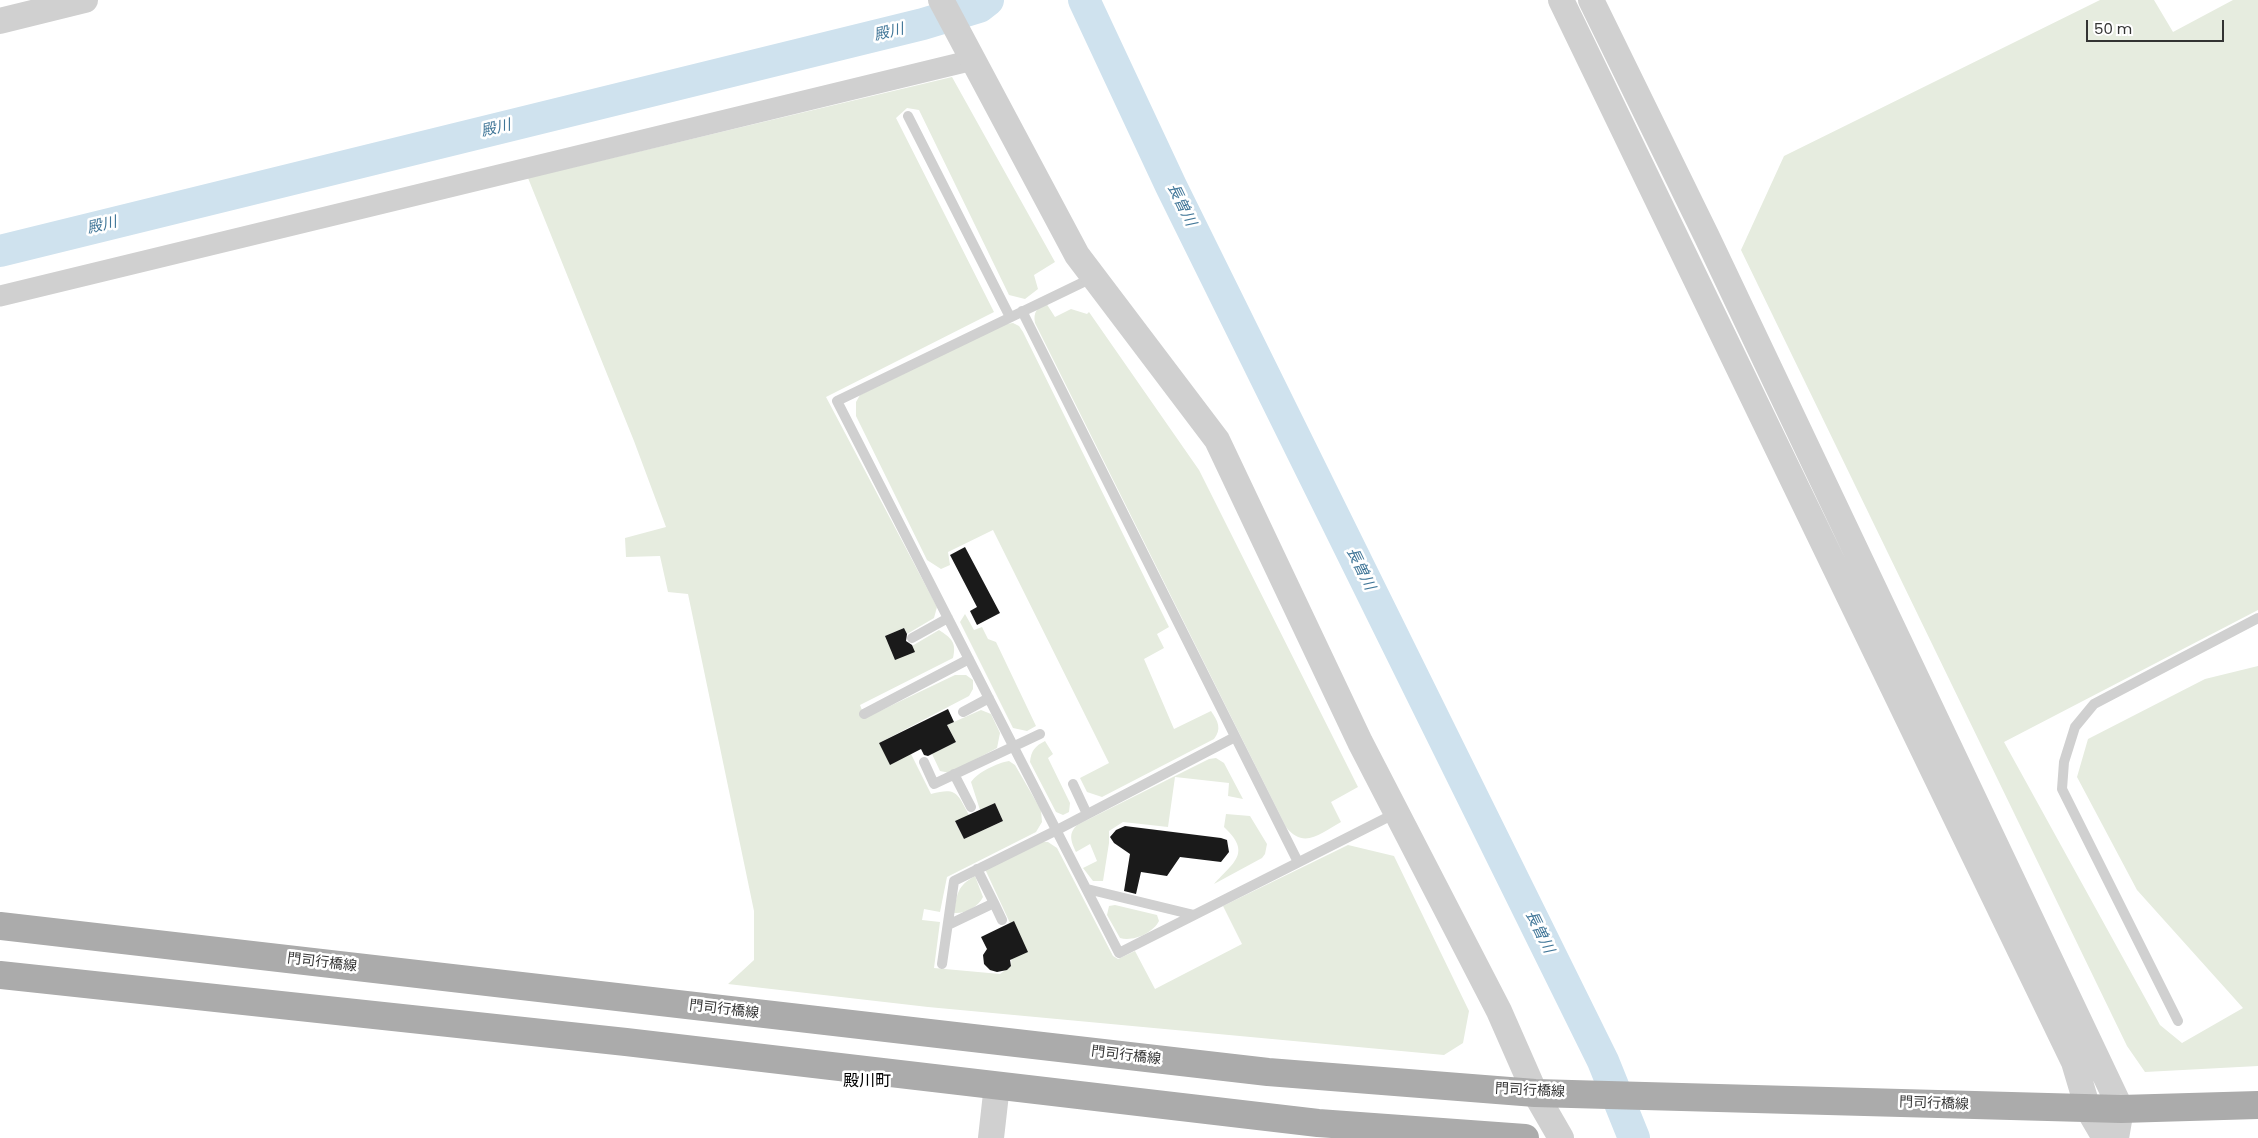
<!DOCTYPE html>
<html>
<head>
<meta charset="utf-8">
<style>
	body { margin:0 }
	#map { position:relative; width:2258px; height:1138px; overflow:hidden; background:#fff; font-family:Poppins,sans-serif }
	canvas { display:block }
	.scale { position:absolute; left:2086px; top:20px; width:138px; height:22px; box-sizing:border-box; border:2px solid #333; border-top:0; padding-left:6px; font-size:15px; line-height:18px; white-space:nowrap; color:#333; -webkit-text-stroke:4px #fff; paint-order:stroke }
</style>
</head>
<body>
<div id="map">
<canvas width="2258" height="1138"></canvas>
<div class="scale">50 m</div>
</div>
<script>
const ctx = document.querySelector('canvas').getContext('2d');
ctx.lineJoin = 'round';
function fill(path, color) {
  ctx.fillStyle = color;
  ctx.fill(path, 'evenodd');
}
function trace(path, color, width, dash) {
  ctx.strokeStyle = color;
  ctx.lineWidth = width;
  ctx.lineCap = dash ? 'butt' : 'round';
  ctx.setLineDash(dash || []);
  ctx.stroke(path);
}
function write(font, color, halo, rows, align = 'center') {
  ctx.font = font + ' Poppins,"Noto Sans JP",sans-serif';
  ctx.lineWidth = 5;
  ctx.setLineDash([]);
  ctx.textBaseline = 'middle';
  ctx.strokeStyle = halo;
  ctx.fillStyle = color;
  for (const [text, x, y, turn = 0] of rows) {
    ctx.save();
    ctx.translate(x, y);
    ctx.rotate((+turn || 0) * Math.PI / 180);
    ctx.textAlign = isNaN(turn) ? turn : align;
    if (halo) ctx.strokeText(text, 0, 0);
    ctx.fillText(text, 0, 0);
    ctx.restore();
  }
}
fill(new Path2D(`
	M2100 0H2154L2173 32 2233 0H2258V610L2004 742 2160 1025 2182 1043 2243 1008 2137 890 2077 777 2088 739 2205 679 2258 666V1066L2145 1072 2127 1046 1741 250 1784 156Z
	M952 77 1055 262 1034 275 1038 289 1025 299 1009 295 919 110 907 108 896 118 994 312 826 397 937 607 934 618 907 634 904 628 885 636 912 646 939 630C951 638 957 642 953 658L860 705 865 718 955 675H966L973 680V689L969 696 879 743 911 754 931 794C957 787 957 793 969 815L955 822 964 839 1003 821 995 803 980 810 971 782C978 772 997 763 1009 761L1015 765 1041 810 1042 822 1036 832 947 877 940 912 924 909 922 920 940 922 934 968 1000 974 1011 966 1014 921 1010 923 985 869 1038 842H1048L1057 848 1113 956 1118 959 1135 951 1155 989 1242 944 1223 906 1348 845 1394 856 1469 1011 1463 1043 1444 1055 928 1007 728 984 754 960V911L688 594 668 592 660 556 626 557 625 538 666 527 634 441 528 178Z
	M1046 303 1055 317 1071 309 1087 314 1089 312 1199 470 1358 787 1331 802 1341 822C1321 833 1304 850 1286 827L1035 323C1033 312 1037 308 1046 303Z
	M1013 323 1019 326 1023 332 1169 627 1157 634 1164 648 1144 659 1174 729 1211 711C1218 721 1222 729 1214 739L1102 797 1087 792 1080 778 1109 763 993 530 948 552 950 565 941 569 927 560 856 416V402L860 395 1006 324Z
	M965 614 974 630 982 627 988 639 996 642 1036 726 1027 731 1013 728 960 622Z
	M981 710 991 714 1000 733 997 748 950 773 940 771 932 754 956 742 947 725Z
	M1045 741 1053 754 1048 758 1070 803 1069 812 1063 815 1056 812 1030 762C1031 751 1035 746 1045 741Z
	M1216 758 1224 763 1243 799 1228 796 1229 783 1175 777 1168 827 1123 822 1109 831V843L1103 881H1093L1083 868 1097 861 1090 844 1076 852C1071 841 1068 834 1077 825L1209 759Z
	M1226 814 1250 816 1267 844 1265 854 1262 858 1214 884C1234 862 1252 853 1224 827Z
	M975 876 983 897C978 907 965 914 954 913 957 894 957 886 975 876Z
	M1115 905 1157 915 1159 921C1153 933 1133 942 1120 938L1107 915 1109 906Z`), '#e6ecdf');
trace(new Path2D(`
	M1084 0 1171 186 1603 1061 1634 1138
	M0 251 923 24 979 7 988 0`), '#cfe2ee', 32);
fill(new Path2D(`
	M965 547 1000 613 977 625 970 611 977 607 950 555Z
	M904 628 907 634 906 641 912 645 915 652 895 660 885 636Z
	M948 709 954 722 947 725 956 742 928 756 924 755 921 749 890 765 879 743Z
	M995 803 1003 821 964 839 955 821Z
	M1125 826 1221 838 1227 840 1229 852 1221 862 1180 857 1167 876 1141 872 1136 894 1124 891 1130 854 1114 843 1110 837 1116 830Z
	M1014 921 1028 952 1010 960 1011 966 1007 970 997 972 990 970 984 964 983 955 987 949 981 937Z`), '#1a1a1a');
trace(new Path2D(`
	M908 116 1010 317
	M1094 277 837 401 1119 953 1396 813
	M1022 311 1298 862
	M912 638 948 618
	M963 712 989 698
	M864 714 969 659
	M924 762 934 784 1040 734
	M954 774 971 807
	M1073 784 1087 814
	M1087 889 1194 915
	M994 903 1002 920
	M948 925 994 903 977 869
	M942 964 954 881 1057 830 1235 737
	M2178 1021 2062 789 2064 762 2075 727 2094 704 2258 618`), '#d0d0d0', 10);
trace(new Path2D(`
	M0 296 973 60`), '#d0d0d0', 21);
trace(new Path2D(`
	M941 0 1077 255 1217 440 1360 742 1499 1011 1535 1093 1561 1138
	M1561 0 2074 1062 2088 1109 2105 1138
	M1591 0 1707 237 2121 1109 2116 1138
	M0 21 85 0
	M991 1138 997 1085`), '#d0d0d0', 26);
trace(new Path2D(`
	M0 926 1268 1072 1535 1093 2121 1109 2258 1105
	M0 975 626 1042 1318 1123 1525 1138`), '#ababab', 28);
write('14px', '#333', '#fff', [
	["門司行橋線",322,963,7],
	["門司行橋線",724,1010,7],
	["門司行橋線",1126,1056,7],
	["門司行橋線",1530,1091,3],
	["門司行橋線",1934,1104,2]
]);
write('italic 15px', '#3f7597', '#fff', [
	["殿川",889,33,-14],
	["殿川",496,129,-14],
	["長曽川",1181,205,64],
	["殿川",102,226,-14],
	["長曽川",1360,569,64],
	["長曽川",1539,932,64]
]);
write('16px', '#000', '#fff', [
	["殿川町",867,1082]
]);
</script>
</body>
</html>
